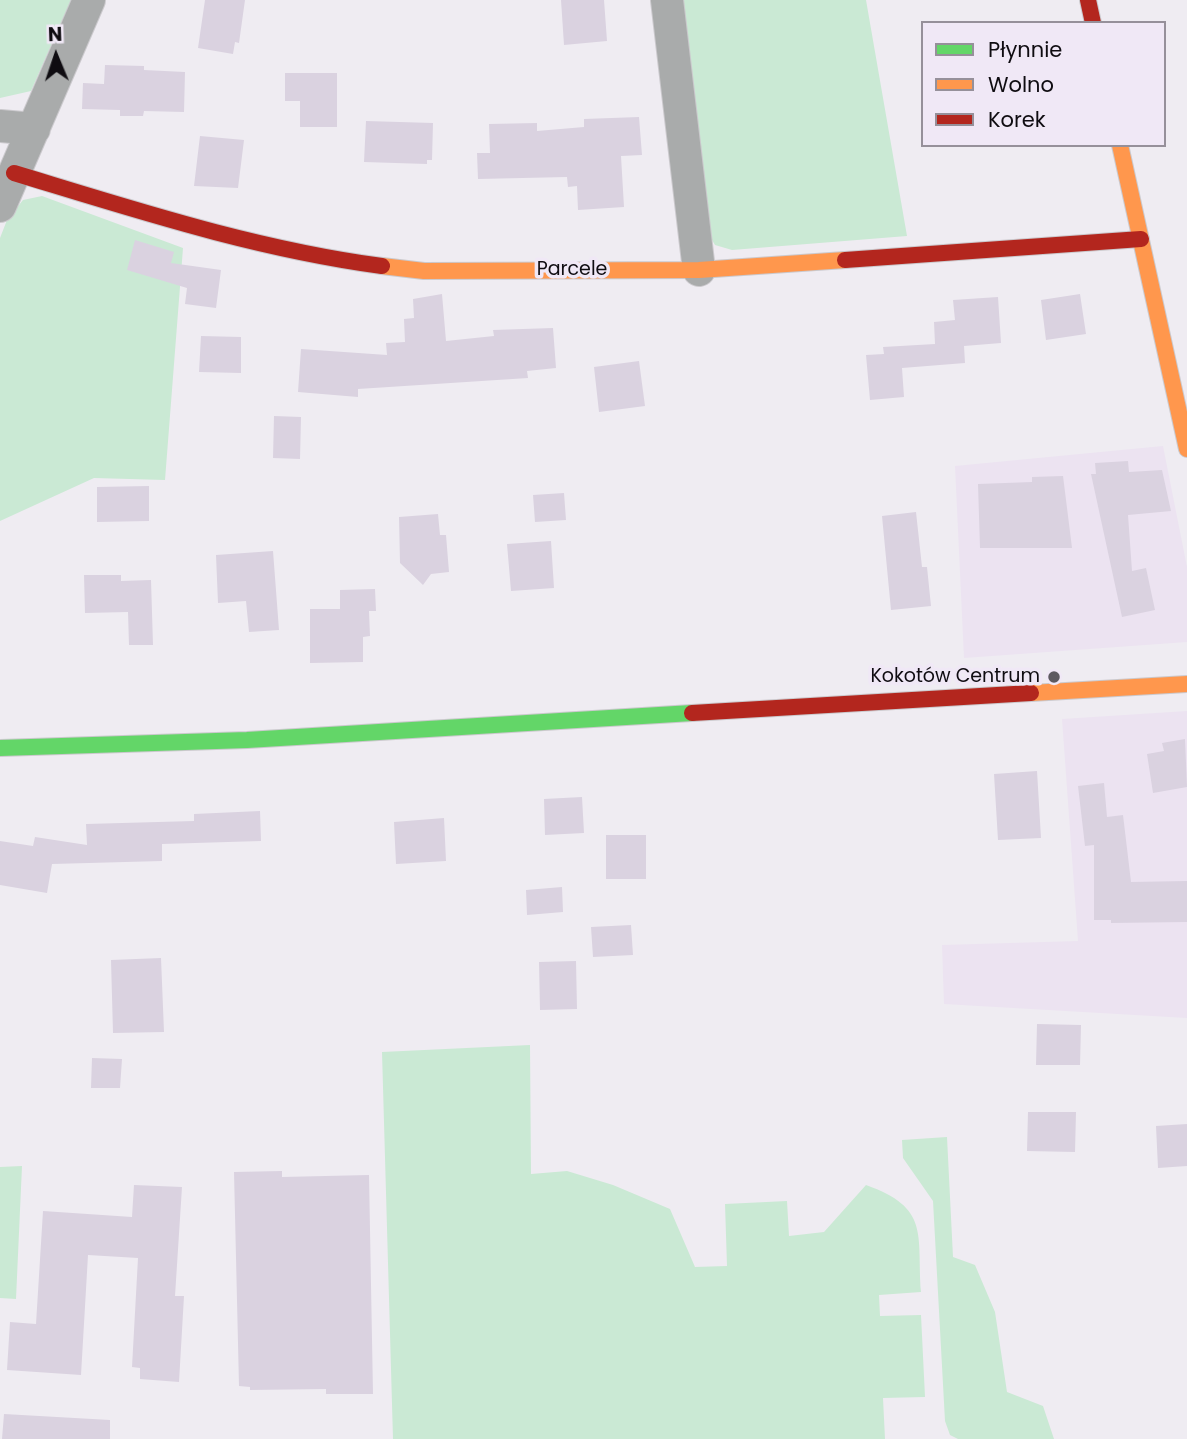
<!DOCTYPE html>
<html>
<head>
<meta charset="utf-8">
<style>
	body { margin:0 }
	#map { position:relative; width:1187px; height:1439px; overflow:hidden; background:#efecf2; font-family:Poppins,sans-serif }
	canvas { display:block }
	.legend { position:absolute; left:921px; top:21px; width:245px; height:126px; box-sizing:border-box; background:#f0e8f6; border:2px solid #96909a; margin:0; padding:9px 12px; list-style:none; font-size:21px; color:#0f0c11 }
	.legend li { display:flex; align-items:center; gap:14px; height:35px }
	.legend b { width:35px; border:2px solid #96909a }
	.north { position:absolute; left:21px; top:21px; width:70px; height:70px; -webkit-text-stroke:5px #f0e8f6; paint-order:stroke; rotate:358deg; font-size:19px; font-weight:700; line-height:28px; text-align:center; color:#0f0c11 }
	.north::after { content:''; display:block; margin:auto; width:24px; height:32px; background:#0f0c11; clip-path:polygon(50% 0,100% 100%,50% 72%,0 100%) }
</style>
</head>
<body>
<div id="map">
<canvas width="1187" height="1439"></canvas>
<ul class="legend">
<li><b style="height:9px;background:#63d668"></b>Płynnie</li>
<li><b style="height:9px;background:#ff974d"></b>Wolno</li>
<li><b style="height:9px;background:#b3261e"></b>Korek</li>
</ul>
<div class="north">N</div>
</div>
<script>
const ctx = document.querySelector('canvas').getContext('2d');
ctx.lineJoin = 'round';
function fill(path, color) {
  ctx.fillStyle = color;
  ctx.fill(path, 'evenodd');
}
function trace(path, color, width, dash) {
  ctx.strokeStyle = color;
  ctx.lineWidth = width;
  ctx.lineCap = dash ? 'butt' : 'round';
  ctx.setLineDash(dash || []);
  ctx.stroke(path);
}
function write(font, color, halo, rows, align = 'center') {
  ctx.font = font + ' Poppins,sans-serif';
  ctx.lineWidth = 7;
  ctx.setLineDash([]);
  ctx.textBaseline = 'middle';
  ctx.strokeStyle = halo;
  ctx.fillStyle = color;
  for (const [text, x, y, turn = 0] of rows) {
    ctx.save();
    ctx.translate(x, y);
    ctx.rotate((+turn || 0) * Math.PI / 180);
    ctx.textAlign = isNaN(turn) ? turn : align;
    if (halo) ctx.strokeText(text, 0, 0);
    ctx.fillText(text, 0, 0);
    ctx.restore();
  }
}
fill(new Path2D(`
	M1163 446 1187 567V642L964 658 955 466Z
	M1187 711V1018L944 1004 942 945 1078 941 1062 719Z`), '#ece3f1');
fill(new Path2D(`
	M0 0H71L31 91 0 98Z
	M677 0H866L907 236 732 250 715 245 703 225Z
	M42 196 183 248 165 480 94 478 0 521V238L7 220 23 200Z
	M530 1045 531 1174 567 1171 613 1185 670 1209 695 1267 727 1266 725 1204 787 1201 789 1236 824 1232 866 1185C930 1208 917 1233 921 1292L879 1295 880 1316 921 1315 925 1397 883 1398 885 1439H393L382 1052Z
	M947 1137 953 1257 975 1265 995 1312 1007 1392 1043 1406 1054 1439H958L950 1435 945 1421 933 1201 903 1158 902 1140Z
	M22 1166 16 1299 0 1298V1167Z`), '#cae9d4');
fill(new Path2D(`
	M205 0H245L239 43 235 42 233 54 198 48Z
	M561 0H604L607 41 564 45Z
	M105 65 144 66V70L185 72 184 112 144 111 143 116H120V110L82 109 83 83 104 84Z
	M285 73H337V127H300V101H285Z
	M639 117 642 155 621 156 624 207 578 210 577 186 568 187 567 177 478 179 477 153H490L489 124 537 123V131L584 127V119Z
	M366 121 433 123 432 160H427V164L364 162Z
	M200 136 244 140 238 188 194 186Z
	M135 240 174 252 171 263 221 270 216 308 185 304 187 288 127 270Z
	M442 294 446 341 494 336 493 330 553 328 556 368 527 371 528 378 358 389V397L298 392 301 349 387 355 386 343 405 342 404 319 414 318 413 299Z
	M1080 294 1086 334 1046 340 1041 300Z
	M998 297 1001 343 964 346 965 363 902 368 904 397 870 400 866 355 884 354 883 347 935 344 934 322 955 320 953 300Z
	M201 336 241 337V373L199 372Z
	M639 361 645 406 599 412 594 367Z
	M274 416 301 417 300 459 273 458Z
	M1128 461 1129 472 1162 470 1171 511 1128 515 1132 571 1146 568 1155 610 1122 617 1091 474H1096L1095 463Z
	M1063 476 1072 548H980L978 484 1032 482V477Z
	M149 486V521L97 522V487Z
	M564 493 566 520 535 522 533 495Z
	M916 512 922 567H927L931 606 891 610 882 516Z
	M438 514 440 535H446L449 572 431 574 423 585 400 563 399 517Z
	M551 541 554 588 511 591 507 544Z
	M273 551 279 630 249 632 246 601 218 603 216 555Z
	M84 575H121V581L151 580 153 645H129L128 612 85 613Z
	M375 589 376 611H369L370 636 363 637V662L310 663V609H340V590Z
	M1185 739 1187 787 1153 793 1147 754 1164 751 1162 743Z
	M1037 771 1041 838 998 840 994 774Z
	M1104 783 1107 817 1123 815 1131 882 1187 881V922L1111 923V920H1094V845L1085 846 1078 786Z
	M582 797 584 833 545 835 544 799Z
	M260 811 261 841 162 844V861L52 864 47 893 0 885V841L33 846 35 837 87 845 86 824 194 821V814Z
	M444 818 446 861 396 864 394 822Z
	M606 835H646V879H606Z
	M562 887 563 912 527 915 526 890Z
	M631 925 633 955 593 957 591 927Z
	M161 958 164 1032 113 1033 111 960Z
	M576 961 577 1009 540 1010 539 962Z
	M1037 1024 1081 1025 1080 1065H1036Z
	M92 1058 122 1059 120 1088H91Z
	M1028 1112H1076L1075 1152 1027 1151Z
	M1187 1124V1166L1158 1168 1156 1126Z
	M282 1171V1177L369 1175 373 1394H326V1389L250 1390V1387L239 1386 234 1172Z
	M134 1185 182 1187 175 1296H184L179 1382 140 1379V1368L132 1367 138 1258 88 1255 81 1375 7 1370 10 1322 36 1324 43 1211 132 1217Z
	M4 1414 110 1420V1439H2Z`), '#dad2e0');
const street = new Path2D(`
	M667 0 699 270
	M0 126 34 129
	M0 206 89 0`);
const fast = new Path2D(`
	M0 748 247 740 692 713`);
const slow = new Path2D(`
	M1120 145 1187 449
	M382 266 424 271 699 270 845 260
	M1031 693 1187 684`);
const jam = new Path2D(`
	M1088 0 1093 23
	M14 173C136 210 255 249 382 266
	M845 260 1141 239
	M692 713 1031 693`);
trace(street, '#cbc9cd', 34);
trace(fast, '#cbc9cd', 18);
trace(slow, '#cbc9cd', 18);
trace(jam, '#cbc9cd', 18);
trace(street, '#a9abab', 32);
trace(fast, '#63d668', 16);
trace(slow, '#ff974d', 16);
trace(jam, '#b3261e', 16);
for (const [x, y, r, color] of [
	[1054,677,7,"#5d5a60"]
]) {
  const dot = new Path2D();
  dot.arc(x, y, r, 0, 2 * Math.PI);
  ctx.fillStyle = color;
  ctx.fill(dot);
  trace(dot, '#f0e8f6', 2.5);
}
write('19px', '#0f0c11', '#f0e8f6', [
	["Parcele",572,270]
]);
write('19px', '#0f0c11', '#f0e8f6', [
	["Kokotów Centrum",1040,677]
], 'right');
</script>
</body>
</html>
